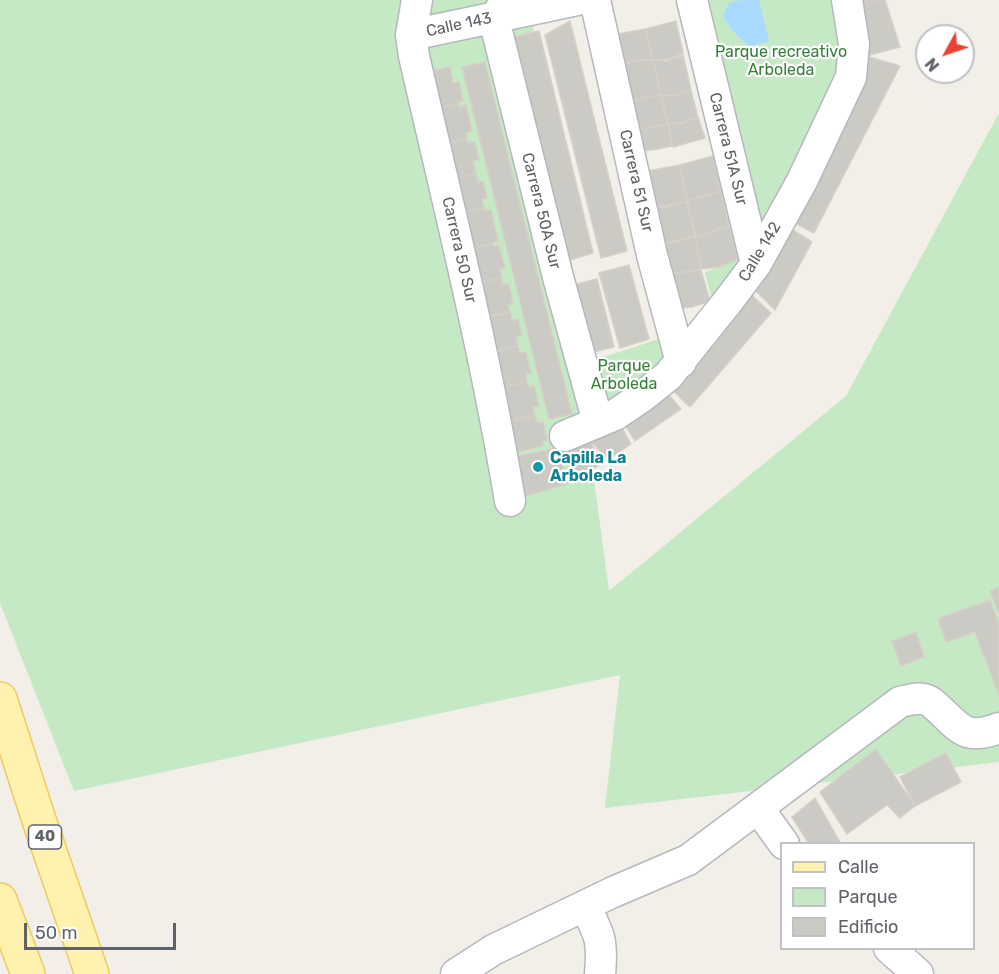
<!DOCTYPE html>
<html>
<head>
<meta charset="utf-8">
<style>
	body { margin:0 }
	#map { position:relative; width:999px; height:974px; overflow:hidden; background:#f1efe8; font-family:Rubik,sans-serif }
	canvas { display:block }
	.legend { position:absolute; left:780px; top:842px; width:195px; height:108px; box-sizing:border-box; background:#fff; border:2px solid #bfc1c3; margin:0; padding:8px 10px; list-style:none; font-size:18px; color:#5f6368 }
	.legend li { display:flex; align-items:center; gap:12px; height:30px }
	.legend b { width:30px; border:2px solid #bfc1c3 }
	.north { position:absolute; left:915px; top:24px; width:60px; height:60px; box-sizing:border-box; background:#fff; border:2px solid #bfc1c3; border-radius:50%; rotate:230deg; font-size:16px; font-weight:700; line-height:24px; text-align:center; color:#5f6368 }
	.north::after { content:''; display:block; margin:auto; width:21px; height:27px; background:#ea4335; clip-path:polygon(50% 0,100% 100%,50% 72%,0 100%) }
	.scale { position:absolute; left:24px; top:923px; width:152px; height:27px; box-sizing:border-box; border:3px solid #5f6368; border-top:0; padding-left:8px; font-size:18px; line-height:21px; white-space:nowrap; color:#5f6368; -webkit-text-stroke:4px #fff; paint-order:stroke }
</style>
</head>
<body>
<div id="map">
<canvas width="999" height="974"></canvas>
<ul class="legend">
<li><b style="height:8px;background:#fff2af"></b>Calle</li>
<li><b style="height:16px;background:#c5e8c5"></b>Parque</li>
<li><b style="height:16px;background:#cccac5"></b>Edificio</li>
</ul>
<div class="north">N</div>
<div class="scale">50 m</div>
</div>
<script>
const ctx = document.querySelector('canvas').getContext('2d');
ctx.lineJoin = 'round';
function fill(path, color) {
  ctx.fillStyle = color;
  ctx.fill(path, 'evenodd');
}
function trace(path, color, width, dash) {
  ctx.strokeStyle = color;
  ctx.lineWidth = width;
  ctx.lineCap = dash ? 'butt' : 'round';
  ctx.setLineDash(dash || []);
  ctx.stroke(path);
}
function write(font, color, halo, rows, align = 'center') {
  ctx.font = font + ' Rubik,sans-serif';
  ctx.lineWidth = 4.5;
  ctx.setLineDash([]);
  ctx.textBaseline = 'middle';
  ctx.strokeStyle = halo;
  ctx.fillStyle = color;
  for (const [text, x, y, turn = 0] of rows) {
    ctx.save();
    ctx.translate(x, y);
    ctx.rotate((+turn || 0) * Math.PI / 180);
    ctx.textAlign = isNaN(turn) ? turn : align;
    if (halo) ctx.strokeText(text, 0, 0);
    ctx.fillText(text, 0, 0);
    ctx.restore();
  }
}
fill(new Path2D(`
	M0 0H581L531 12 609 591 846 396 999 113V762L605 808 620 675 74 791 0 603Z
	M703 0H835L841 49V86L774 225 756 221Z
	M750 255 714 309 705 272Z
	M668 336 671 361 605 406 594 360Z`), '#c5e8c5');
fill(new Path2D(`
	M742 0H759L769 41 749 47 732 30 723 16 729 3Z`), '#aadaff');
const building = new Path2D(`
	M852 0H885L900 47 866 56Z
	M570 21 627 251 601 258 545 35Z
	M676 21 683 53 669 59 653 60 645 29Z
	M645 29 653 59 634 61 624 65 618 34Z
	M539 31 593 253 567 261 509 38Z
	M683 55 691 90 674 96 661 95 653 60 667 61Z
	M866 56 900 66 814 233 789 220Z
	M653 60 661 95 647 97 631 101 624 65 634 61Z
	M485 62 572 414 549 419 462 67Z
	M450 67 453 83 459 82 463 101 458 102 459 104 438 108 429 71Z
	M691 90 698 118 679 123 668 124 661 95 674 96Z
	M661 95 667 124 636 130 631 101 647 97Z
	M459 104V107L466 105 472 131 466 133 467 139 446 144 438 108Z
	M698 117 705 138 673 147 668 124 682 123Z
	M668 124 672 146 658 149 642 151 636 130Z
	M467 139 468 143 475 142 479 160 473 161 476 174 453 179 446 144Z
	M713 156 721 191 687 201 680 165Z
	M680 165 687 201 668 207 656 208 647 171Z
	M476 174 478 182 483 181 487 198 482 199 484 208 461 213 453 179Z
	M721 191 729 226 695 237 687 201Z
	M686 202 696 235 680 241 664 243 656 208Z
	M484 208 485 211 491 210 498 241 493 242V244L469 249 461 213Z
	M785 225 812 242 775 310 752 287Z
	M729 226 738 259 720 267 701 269 695 237Z
	M695 237 701 269 671 274 664 243Z
	M493 244 494 246 499 245 505 268 500 269 502 278 476 283 469 249Z
	M629 265 649 339 620 348 599 273Z
	M701 270 710 301 692 307 680 308 671 274Z
	M502 278 503 285 509 284 513 304 508 305 510 312 485 317 476 283Z
	M597 279 614 347 585 354 568 286Z
	M745 289 771 313 690 407 668 386Z
	M510 312 512 320 518 319 522 335 516 336 518 346 494 352 485 317Z
	M518 346 520 353 526 352 531 373 526 374 527 382 502 387 494 352Z
	M527 382 529 388 534 386 539 406 533 407 535 415 510 421 502 387Z
	M662 387 681 409 635 441 620 417Z
	M535 415 537 423 543 422 547 440 542 442 543 446 518 452 510 421Z
	M617 419 631 444 608 460 589 439Z
	M588 436 601 464 575 479 560 451Z
	M559 448 567 484 516 499 510 457Z
	M999 587V614L990 591Z
	M990 600 999 625V695L975 632 946 642 938 619Z
	M916 632 924 657 901 666 892 641Z
	M876 749 915 806 900 818 887 805 847 834 820 792Z
	M946 753 961 782 915 806 900 777Z
	M815 798 841 844H809L792 817Z`);
fill(building, '#cccac5');
trace(building, '#d6d1c6', 1.5);
const minor = new Path2D(`
	M417 0 411 35 414 56C448 204 485 351 510 501
	M505 0C499 11 495 19 497 31L558 277 598 422
	M595 0 652 255 681 362
	M692 0 756 264
	M411 35 577 0
	M565 436 615 415 643 396 668 376 729 300 756 264 802 181 851 77 854 44 847 0
	M758 808 784 844
	M585 906C600 935 603 941 600 974
	M889 948 918 974
	M456 974 493 950 611 893 688 860 900 702C909 700 919 696 929 701 932 702 937 708 940 710 962 731 967 740 999 728`);
const major = new Path2D(`
	M0 699 40 823 92 974
	M0 900 28 974`);
trace(minor, '#b5b8bc', 33);
trace(major, '#f2c960', 36);
trace(minor, '#fff', 30);
trace(major, '#fff2af', 33);
for (const [x, y, r, color] of [
	[538,467,6,"#0f9aa8"]
]) {
  const dot = new Path2D();
  dot.arc(x, y, r, 0, 2 * Math.PI);
  ctx.fillStyle = color;
  ctx.fill(dot);
  trace(dot, '#fff', 2);
}
for (const [x, y, w] of [
	[45,837,33]
]) {
  const box = new Path2D();
  box.roundRect(x - w / 2, y - 12, w, 24, 4.5);
  ctx.fillStyle = '#fff';
  ctx.fill(box);
  trace(box, '#5f6368', 1.5);
}
write('bold 15px', '#5f6368', null, [
	["40",45,837]
]);
write('16px', '#5f6368', '#fff', [
	["Calle 143",459,25,-12],
	["Carrera 51A Sur",728,149,76],
	["Carrera 51 Sur",636,181,77],
	["Carrera 50A Sur",541,211,76],
	["Carrera 50 Sur",459,250,77],
	["Calle 142",760,252,-59]
]);
write('16px', '#348238', '#fff', [
	["Parque recreativo",781,52],
	["Arboleda",781,70],
	["Parque",624,366],
	["Arboleda",624,384]
]);
write('bold 16px', '#0d838f', '#fff', [
	["Capilla La",550,458],
	["Arboleda",550,476]
], 'left');
</script>
</body>
</html>
